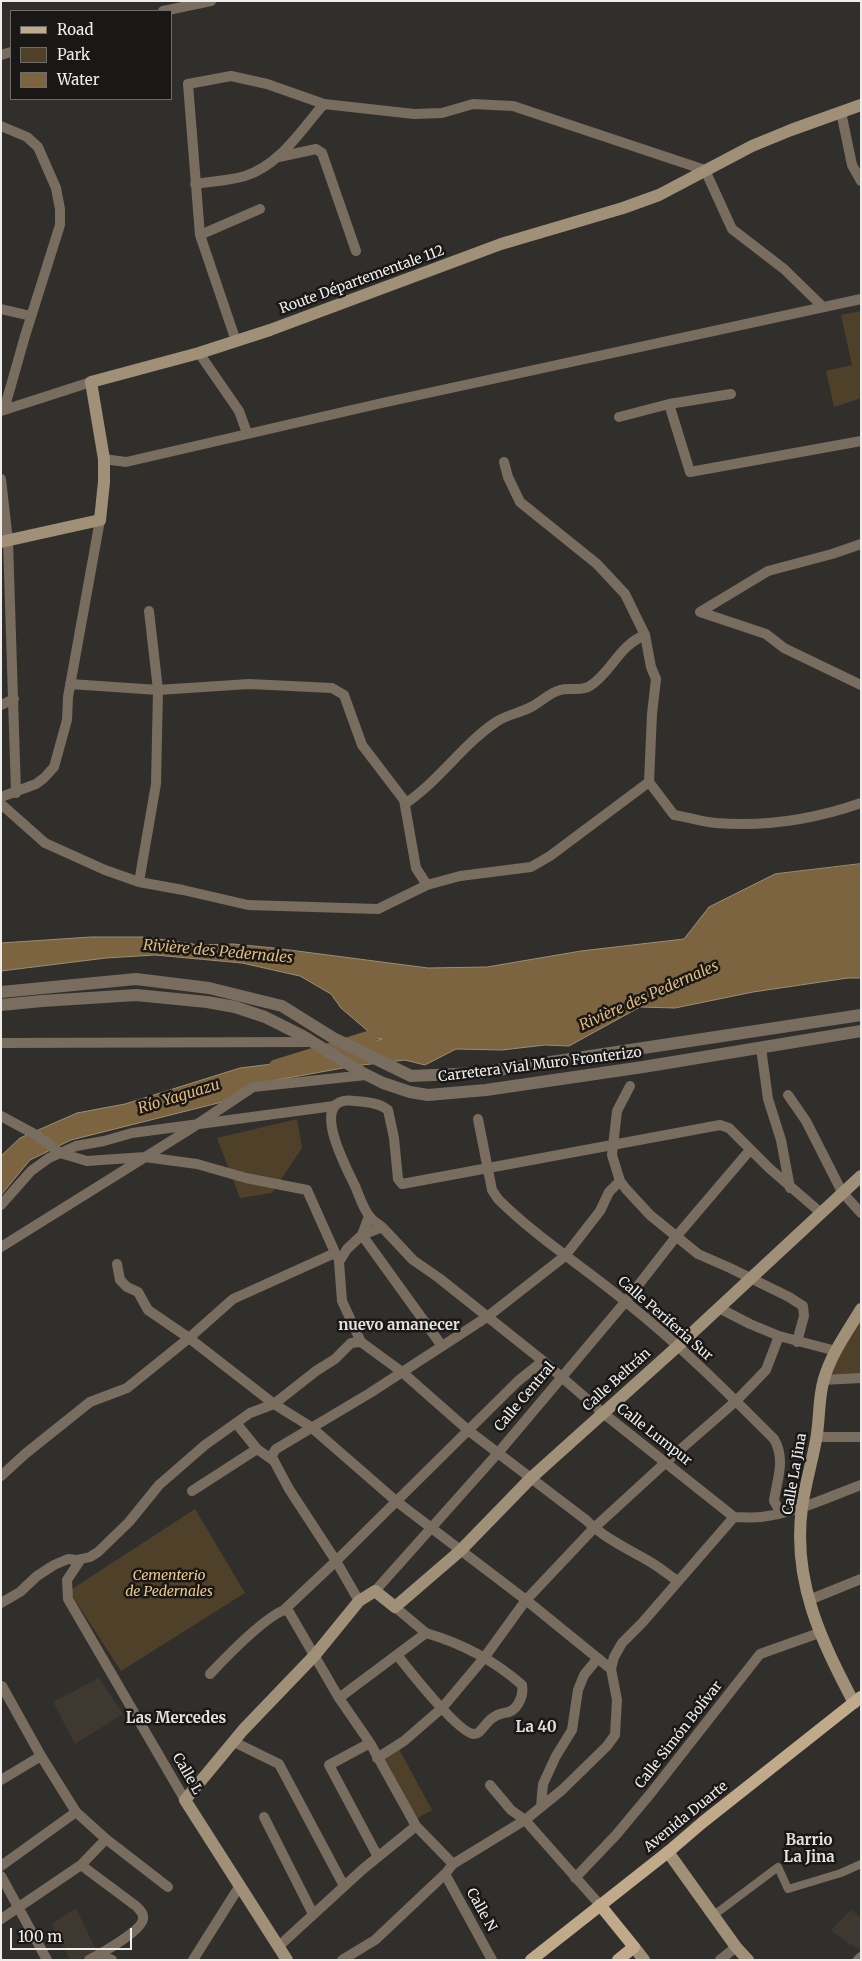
<!DOCTYPE html>
<html>
<head>
<meta charset="utf-8">
<style>
	body { margin:0 }
	#map { position:relative; width:862px; height:1961px; overflow:hidden; background:#312f2c; font-family:Merriweather,serif }
	canvas { display:block }
	.frame { position:absolute; inset:0; border:2px solid #efedeb; pointer-events:none }
	.legend { position:absolute; left:10px; top:10px; width:162px; height:90px; box-sizing:border-box; background:#191816; border:1px solid #6f6d6b; margin:0; padding:6px 9px; list-style:none; font-size:15px; color:#efedeb }
	.legend li { display:flex; align-items:center; gap:10px; height:25px }
	.legend b { width:25px; border:1px solid #6f6d6b }
	.scale { position:absolute; left:10px; top:1928px; width:122px; height:22px; box-sizing:border-box; border:2px solid #efedeb; border-top:0; padding-left:6px; font-size:15px; line-height:18px; white-space:nowrap; color:#efedeb; -webkit-text-stroke:4px #191816; paint-order:stroke }
</style>
</head>
<body>
<div id="map">
<canvas width="862" height="1961"></canvas>
<div class="frame"></div>
<ul class="legend">
<li><b style="height:6px;background:#c0aa8a"></b>Road</li>
<li><b style="height:14px;background:#4f4029"></b>Park</li>
<li><b style="height:14px;background:#7b643f"></b>Water</li>
</ul>
<div class="scale">100 m</div>
</div>
<script>
const ctx = document.querySelector('canvas').getContext('2d');
ctx.lineJoin = 'round';
function fill(path, color) {
  ctx.fillStyle = color;
  ctx.fill(path, 'evenodd');
}
function trace(path, color, width, dash) {
  ctx.strokeStyle = color;
  ctx.lineWidth = width;
  ctx.lineCap = dash ? 'butt' : 'round';
  ctx.setLineDash(dash || []);
  ctx.stroke(path);
}
function write(font, color, halo, rows, align = 'center') {
  ctx.font = font + ' Merriweather,serif';
  ctx.lineWidth = 5;
  ctx.setLineDash([]);
  ctx.textBaseline = 'middle';
  ctx.strokeStyle = halo;
  ctx.fillStyle = color;
  for (const [text, x, y, turn = 0] of rows) {
    ctx.save();
    ctx.translate(x, y);
    ctx.rotate((+turn || 0) * Math.PI / 180);
    ctx.textAlign = isNaN(turn) ? turn : align;
    if (halo) ctx.strokeText(text, 0, 0);
    ctx.fillText(text, 0, 0);
    ctx.restore();
  }
}
fill(new Path2D(`
	M99 1678 123 1714 75 1744 53 1702Z
	M76 1908 96 1950 80 1960H70L51 1924Z
	M851 1910 861 1918V1951L851 1944 850 1945 831 1930Z`), '#3e3830');
fill(new Path2D(`
	M861 311V398L834 407 826 371 852 365 841 315Z
	M297 1119 302 1148 272 1193 240 1198 217 1138Z
	M854 1320 861 1321V1378L828 1380Z
	M195 1509 245 1593 121 1671 69 1591Z
	M399 1749 432 1810 416 1819 382 1758Z`), '#4f4029');
const water = new Path2D(`
	M861 864V978H848L753 992 675 1008 640 1007 569 1046 545 1045 502 1050 456 1049 425 1065 405 1060 354 1066 260 1083 230 1100 71 1140 30 1160 1 1195V1156L20 1138 77 1113 125 1104 240 1068 305 1060 382 1039 376 1038 341 1008 331 994 300 976 242 963 155 955 106 958 1 971V943L91 937H145L199 945 233 944 274 948 428 968 487 967 581 951 684 939 709 907 775 874Z`);
fill(water, '#7b643f');
trace(water, '#9e8d73', 1);
trace(new Path2D(`
	M276 1067 370 1038`), '#7b643f', 15);
trace(new Path2D(`
	M714 1915 778 1867 788 1889 841 1873 861 1864`), '#786d5e', 8);
trace(new Path2D(`
	M163 11 211 1
	M1 55 11 52
	M841 112 852 165 861 181
	M1 126 27 137 38 147 56 188 60 209V225L25 336 4 410
	M279 157 316 149 322 153 356 251
	M195 184C211 181 229 181 245 176 280 165 300 131 324 104
	M200 235 260 209
	M1 309 31 316
	M236 341 200 235 188 84 231 76 267 84 324 104 414 114 442 113 473 104 513 106 705 170 732 229 784 269 823 307
	M199 353 239 411 247 433
	M669 404 690 472 861 441
	M1 411 91 382
	M619 417 669 404 731 394
	M104 459 126 462 382 403 861 299
	M504 462 508 477 520 502 597 564 625 594 645 635 651 667 656 679 652 714 649 782 674 815C688 817 702 822 716 823 764 827 815 819 861 803
	M1 479 8 541 16 793
	M149 611 158 690 249 684 332 688 344 695 362 745 404 800 416 868 427 885
	M700 612 766 634 784 648 861 685
	M700 612 768 571 832 554 861 544
	M70 684 158 690 156 784 139 882
	M1 705 14 699
	M1 797 36 784 44 778 54 767 67 720 68 697 100 520
	M406 803C440 780 462 745 496 722 506 715 520 713 531 707 541 702 549 693 560 690 570 687 580 692 590 686 612 672 618 646 645 635
	M1 804 45 843 105 870 139 882 183 890 248 905 378 909 427 885 460 876 531 867 550 856 649 782
	M1 1043 311 1042
	M761 1048 768 1099 781 1140 790 1188
	M630 1086 617 1111 612 1155 620 1181 626 1189 650 1215 698 1254 730 1268 789 1297 803 1306 804 1316 797 1342
	M788 1095 806 1121 842 1192 861 1213
	M1 1116 38 1136 60 1153 87 1161 145 1157 197 1164 246 1178 307 1190 337 1257
	M478 1119 492 1190 498 1199C537 1238 584 1267 626 1302 679 1344 727 1392 774 1439 786 1460 777 1479 774 1501L781 1513
	M1 1205 31 1171 49 1158 76 1146 104 1141 132 1133 334 1106
	M369 1216 362 1235 442 1346
	M382 1227C378 1224 373 1221 370 1217 363 1209 359 1195 355 1186 346 1167 306 1094 355 1101 367 1102 379 1103 388 1110L394 1138 398 1179 402 1184 720 1125 729 1128 769 1168 821 1213
	M1 1247 187 1131 253 1087 366 1075
	M117 1264 120 1280 127 1287 138 1292 148 1310 189 1338 274 1404 311 1427 396 1501 526 1600 611 1669
	M719 1308 750 1324 779 1336 836 1351
	M823 1380 861 1378
	M236 1423 257 1449 274 1461
	M817 1437H861
	M1 1476 25 1454 90 1402 127 1388 189 1338 233 1299 335 1253
	M192 1491 257 1449
	M81 1559 67 1580 68 1599 185 1800
	M678 1581C667 1574 657 1565 645 1559 624 1547 603 1537 586 1520L469 1431 402 1372 361 1342 342 1301 339 1262 347 1249 362 1235 382 1227 413 1260 439 1278 543 1361 603 1413 734 1517
	M375 1591 498 1453 626 1301 675 1238 750 1150
	M809 1600 861 1579
	M359 1601 336 1561 518 1381 543 1361
	M1 1603 20 1592 37 1576 54 1565 68 1559 77 1560 90 1557 98 1552 129 1522 159 1485 205 1445 250 1413 274 1404 316 1371 335 1359 351 1343 361 1342
	M395 1607 426 1633
	M284 1610 336 1561 289 1489 273 1459 272 1455 276 1449 370 1393 487 1317 565 1256 600 1211 609 1192 620 1181
	M210 1674C226 1657 263 1619 284 1610L289 1612 339 1698 370 1743 416 1826 453 1864
	M339 1698 426 1633C460 1643 495 1661 522 1685 524 1697 517 1712 504 1713 486 1716 483 1734 474 1734 459 1734 408 1669 397 1655
	M234 1742 279 1764 344 1886
	M370 1743 329 1765 378 1857
	M377 1758 404 1741 442 1708 484 1658 526 1600 594 1528 666 1462 736 1401 766 1370 779 1336
	M1 1780 41 1756
	M490 1785 511 1810 525 1820 600 1905
	M541 1807 543 1784 556 1756 572 1730 578 1690 584 1675 598 1658
	M76 1812 106 1839 168 1887
	M264 1817 313 1914
	M81 1865 106 1839
	M1 1866 76 1812 41 1756 2 1686
	M445 1874 492 1960
	M1 1876 47 1960
	M575 1878 616 1835 651 1793 760 1654 819 1633
	M1 1919 81 1865 136 1906C140 1910 144 1913 143 1919 142 1931 100 1954 89 1960
	M279 1946 363 1869 416 1826
	M99 1955 112 1960
	M193 1960 239 1887
	M342 1960 375 1940 445 1874 453 1864 525 1820 562 1790 607 1746 615 1735 617 1700 611 1669 614 1657 622 1643 642 1623 734 1517C743 1517 753 1518 761 1517 796 1513 828 1497 861 1485
	M720 1960 736 1947
	M858 1960 861 1957`), '#786d5e', 10);
trace(new Path2D(`
	M1 992 136 979 209 988 282 1006 335 1039 411 1076 478 1073 861 1015
	M1 1005 42 1001 136 995 207 1002 235 1007 265 1017 303 1036 361 1072 383 1083 410 1092 428 1095 486 1090 643 1067 861 1031`), '#786d5e', 12);
trace(new Path2D(`
	M1 542 100 520 104 482V459L91 382 199 353 270 330 501 244 623 208 659 195 752 146 791 130 861 105
	M854 1703C821 1640 792 1581 802 1507 805 1485 812 1462 816 1440 820 1420 818 1398 824 1379 831 1354 848 1331 861 1309
	M668 1852 736 1947 748 1960
	M634 1947 644 1960
	M287 1960 185 1800 243 1730 315 1655 359 1601 375 1591 395 1607 460 1551 531 1478 678 1346 861 1176`), '#a09077', 12);
trace(new Path2D(`
	M600 1905 634 1947 618 1960
	M531 1960 668 1852 703 1822 861 1697`), '#c0aa8a', 12);
write('14px', '#efedeb', '#191816', [
	["Route Départementale 112",362,280,-20],
	["Carretera Vial Muro Fronterizo",540,1065,-7],
	["Calle Periferia Sur",665,1319,41],
	["Calle Beltrán",617,1380,-42],
	["Calle Central",525,1397,-50],
	["Calle Lumpur",654,1435,38],
	["Calle La Jina",795,1474,-80],
	["Calle Simón Bolívar",679,1735,-52],
	["Calle L",187,1774,60],
	["Avenida Duarte",686,1817,-39],
	["Calle N",481,1910,61]
]);
write('italic 14px', '#efc78a', '#191816', [
	["Cementerio",169,1576],
	["de Pedernales",169,1592]
]);
write('italic 15px', '#e1ba7d', '#191816', [
	["Rivière des Pedernales",218,952,5],
	["Rivière des Pedernales",649,996,-24],
	["Río Yaguazu",179,1097,-17]
]);
write('bold 15px', '#e3e0dd', '#191816', [
	["nuevo amanecer",399,1326],
	["Las Mercedes",176,1719],
	["La 40",536,1728],
	["Barrio",809,1841],
	["La Jina",809,1858]
]);
</script>
</body>
</html>
